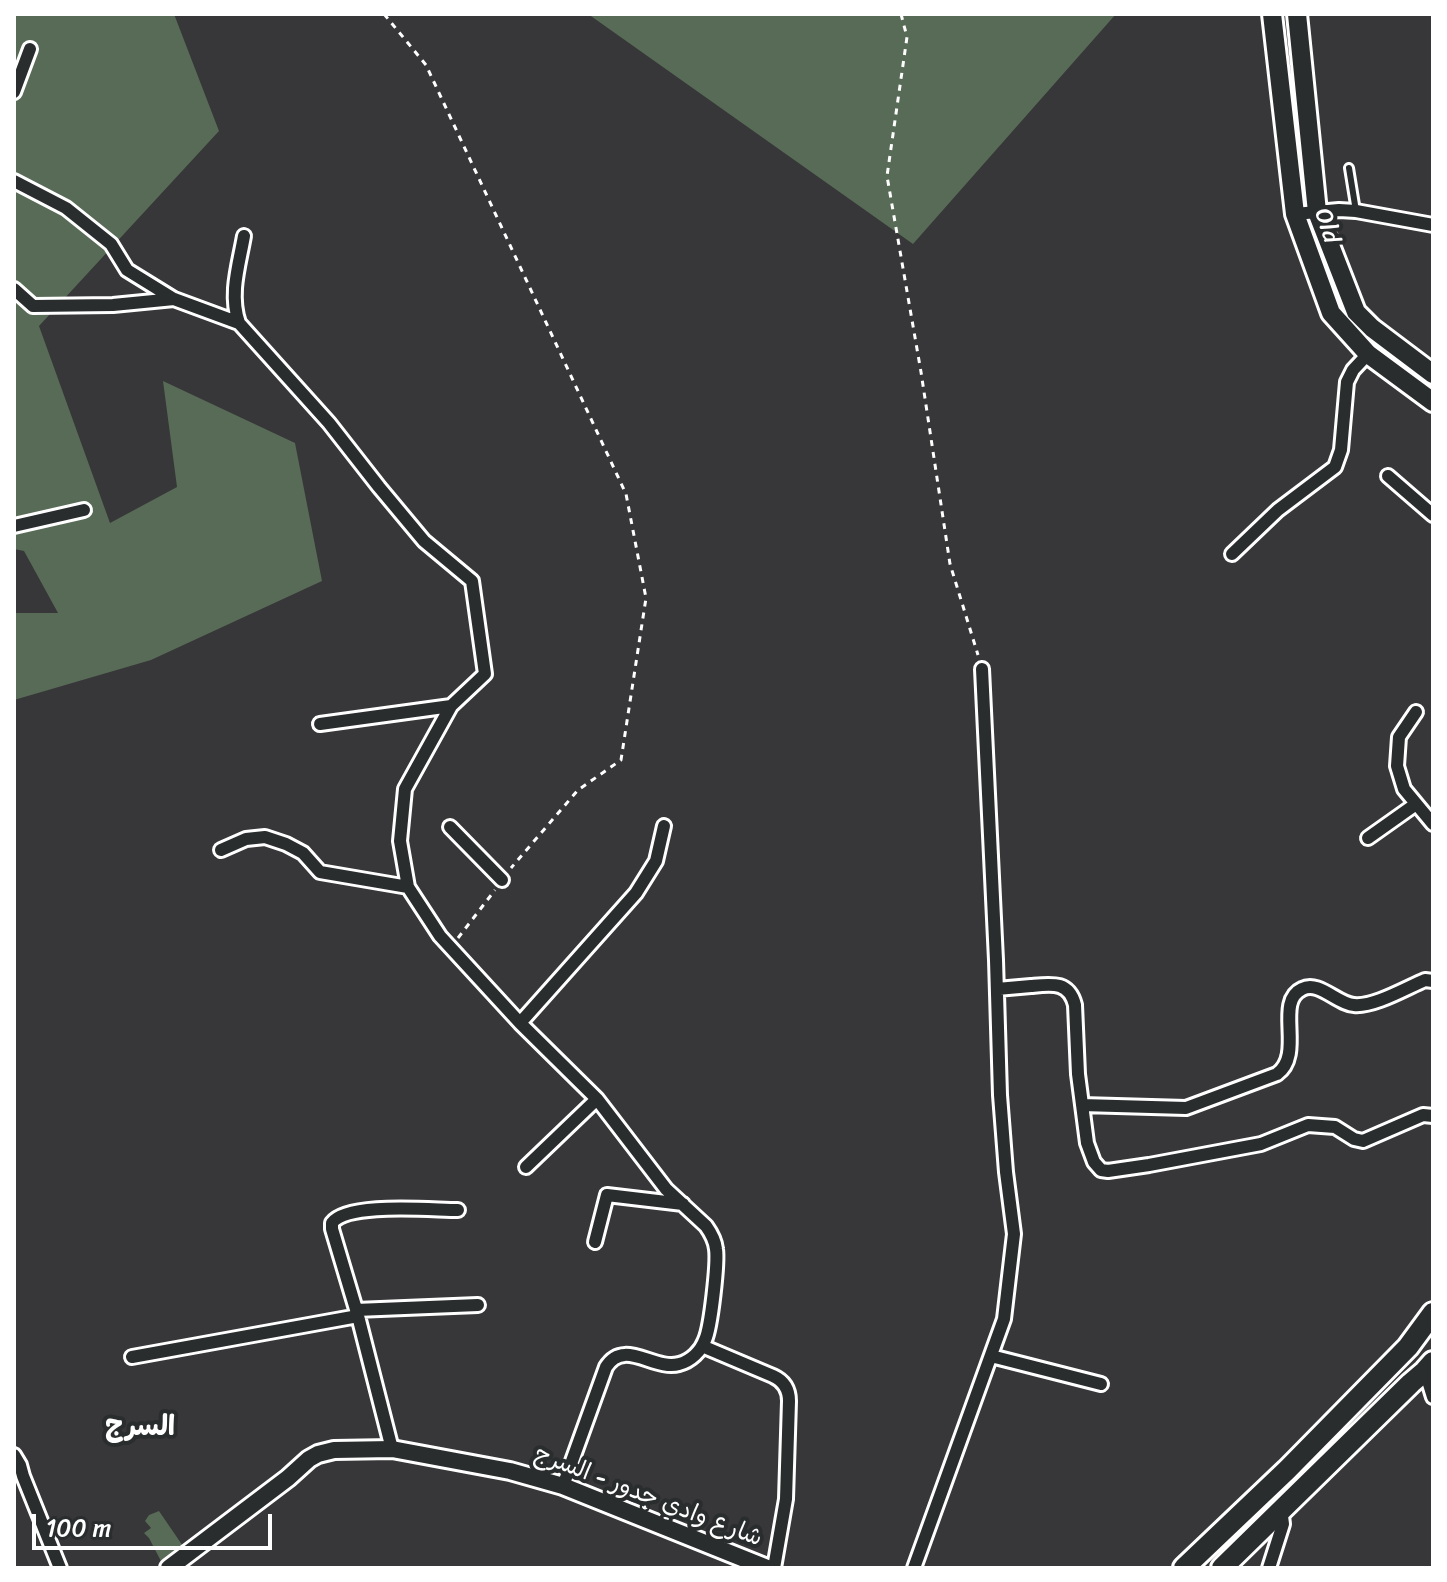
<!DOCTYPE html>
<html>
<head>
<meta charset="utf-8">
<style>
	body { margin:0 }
	#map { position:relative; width:1447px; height:1582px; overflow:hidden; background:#373639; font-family:Sriracha,sans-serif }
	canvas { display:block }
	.frame { position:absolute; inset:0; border:16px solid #fff; pointer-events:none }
	.scale { position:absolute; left:32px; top:1514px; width:240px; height:36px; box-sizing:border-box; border:4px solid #fff; border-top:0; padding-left:10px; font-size:24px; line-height:28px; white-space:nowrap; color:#fff; -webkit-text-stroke:6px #2a2d2e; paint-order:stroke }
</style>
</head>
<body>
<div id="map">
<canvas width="1447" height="1582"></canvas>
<div class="frame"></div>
<div class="scale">100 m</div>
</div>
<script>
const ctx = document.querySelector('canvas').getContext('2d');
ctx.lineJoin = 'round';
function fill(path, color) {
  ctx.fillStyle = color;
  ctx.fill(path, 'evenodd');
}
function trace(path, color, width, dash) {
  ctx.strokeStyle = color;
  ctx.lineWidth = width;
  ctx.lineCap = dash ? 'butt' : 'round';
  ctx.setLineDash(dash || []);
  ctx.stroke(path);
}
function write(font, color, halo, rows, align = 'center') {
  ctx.font = font + ' Sriracha,"Playpen Sans Arabic",sans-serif';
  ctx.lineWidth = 8;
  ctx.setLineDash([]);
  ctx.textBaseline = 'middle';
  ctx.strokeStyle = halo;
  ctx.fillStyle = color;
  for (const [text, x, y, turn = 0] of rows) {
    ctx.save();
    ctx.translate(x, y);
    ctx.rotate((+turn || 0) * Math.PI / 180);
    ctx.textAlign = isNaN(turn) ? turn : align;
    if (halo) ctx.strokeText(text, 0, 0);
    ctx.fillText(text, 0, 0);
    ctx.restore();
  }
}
fill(new Path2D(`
	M14 14H174L219 131 39 326 110 523 177 487 163 381 295 443 322 581 151 660 14 700V613H58L24 551 14 549Z
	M588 14H1116L913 244Z
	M159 1511 187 1552 163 1565 149 1538 144 1533 151 1528 145 1521 149 1515Z`), '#576b56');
const service = new Path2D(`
	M1349 168 1356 211`);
const minor = new Path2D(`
	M14 92 30 49
	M14 181 66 208 111 244 127 270 174 299 239 323 329 423 379 487 424 541 472 581 485 674 451 706 405 789 400 841 408 887 440 936 520 1023 597 1099 666 1189 706 1226C711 1233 715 1240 716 1249 718 1263 711 1327 705 1340 701 1351 691 1361 679 1364 654 1371 624 1338 606 1367L563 1486
	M1295 214 1339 210 1356 211 1433 225
	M14 289 33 306 113 305 174 299
	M239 323C229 294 239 265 244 236
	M1388 476 1433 515
	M14 526 84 510
	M1232 554 1278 510 1335 467 1341 450 1347 382 1353 370 1368 354
	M1416 712 1399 737 1397 766 1404 789 1433 824
	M320 724 451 706
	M450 827 502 880
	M1368 838 1416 804
	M221 850 246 839 265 837 286 844 303 853 320 872 408 887
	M997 989C1009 988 1020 987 1031 986 1052 984 1069 981 1075 1005L1078 1074 1087 1143 1094 1162 1101 1170 1108 1171 1149 1165 1261 1144 1308 1125 1335 1127 1354 1139 1363 1141 1423 1115 1433 1116
	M520 1023 636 893 656 861 664 826
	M1082 1105 1186 1108 1277 1074C1305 1054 1274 1002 1302 989 1319 980 1337 1004 1354 1005 1374 1007 1406 988 1425 980L1433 981
	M526 1167 597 1099
	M595 1242 607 1195 683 1204
	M356 1310 478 1305
	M702 1346 773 1376C784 1381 789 1389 789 1401L786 1499 774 1568
	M991 1356 1101 1384
	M132 1357 358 1316
	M1425 1371 1433 1397
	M392 1449 358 1316 332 1229V1223C347 1202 431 1210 458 1210
	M14 1455 20 1465 23 1476 60 1568
	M914 1568 1004 1319 1014 1234 1006 1172 1000 1095 996 960 982 669
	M1269 1568 1283 1524 1281 1509`);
const tertiary = new Path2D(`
	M169 1568 288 1478 309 1459 318 1454 334 1450 392 1449 510 1471 563 1486 767 1568`);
const secondary = new Path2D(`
	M1272 14 1295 214 1331 313 1368 354 1433 402
	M1297 14 1317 212 1356 312 1372 328 1433 374`);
const primary = new Path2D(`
	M1184 1568 1287 1470 1408 1347 1433 1313
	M1222 1568 1411 1383 1425 1371 1433 1362`);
trace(service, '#fff', 12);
trace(minor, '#fff', 18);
trace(tertiary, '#fff', 22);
trace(secondary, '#fff', 24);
trace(primary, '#fff', 26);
trace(new Path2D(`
	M384 14 426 65 626 494 646 598 621 760 578 790 511 868
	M901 14 907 37 887 176 921 372 950 564 978 655
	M458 938 495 890`), '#fff', 3, [6, 6]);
trace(service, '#2a2d2e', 6);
trace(minor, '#2a2d2e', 12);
trace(tertiary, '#2a2d2e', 16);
trace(secondary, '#2a2d2e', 18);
trace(primary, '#2a2d2e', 20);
write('24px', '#fff', '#2a2d2e', [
	["Old",1326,226,72],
	["شارع وادي جدور - السرج",648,1497,21]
]);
write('bold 28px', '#fff', '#2a2d2e', [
	["السرج",140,1428]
]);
</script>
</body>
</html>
